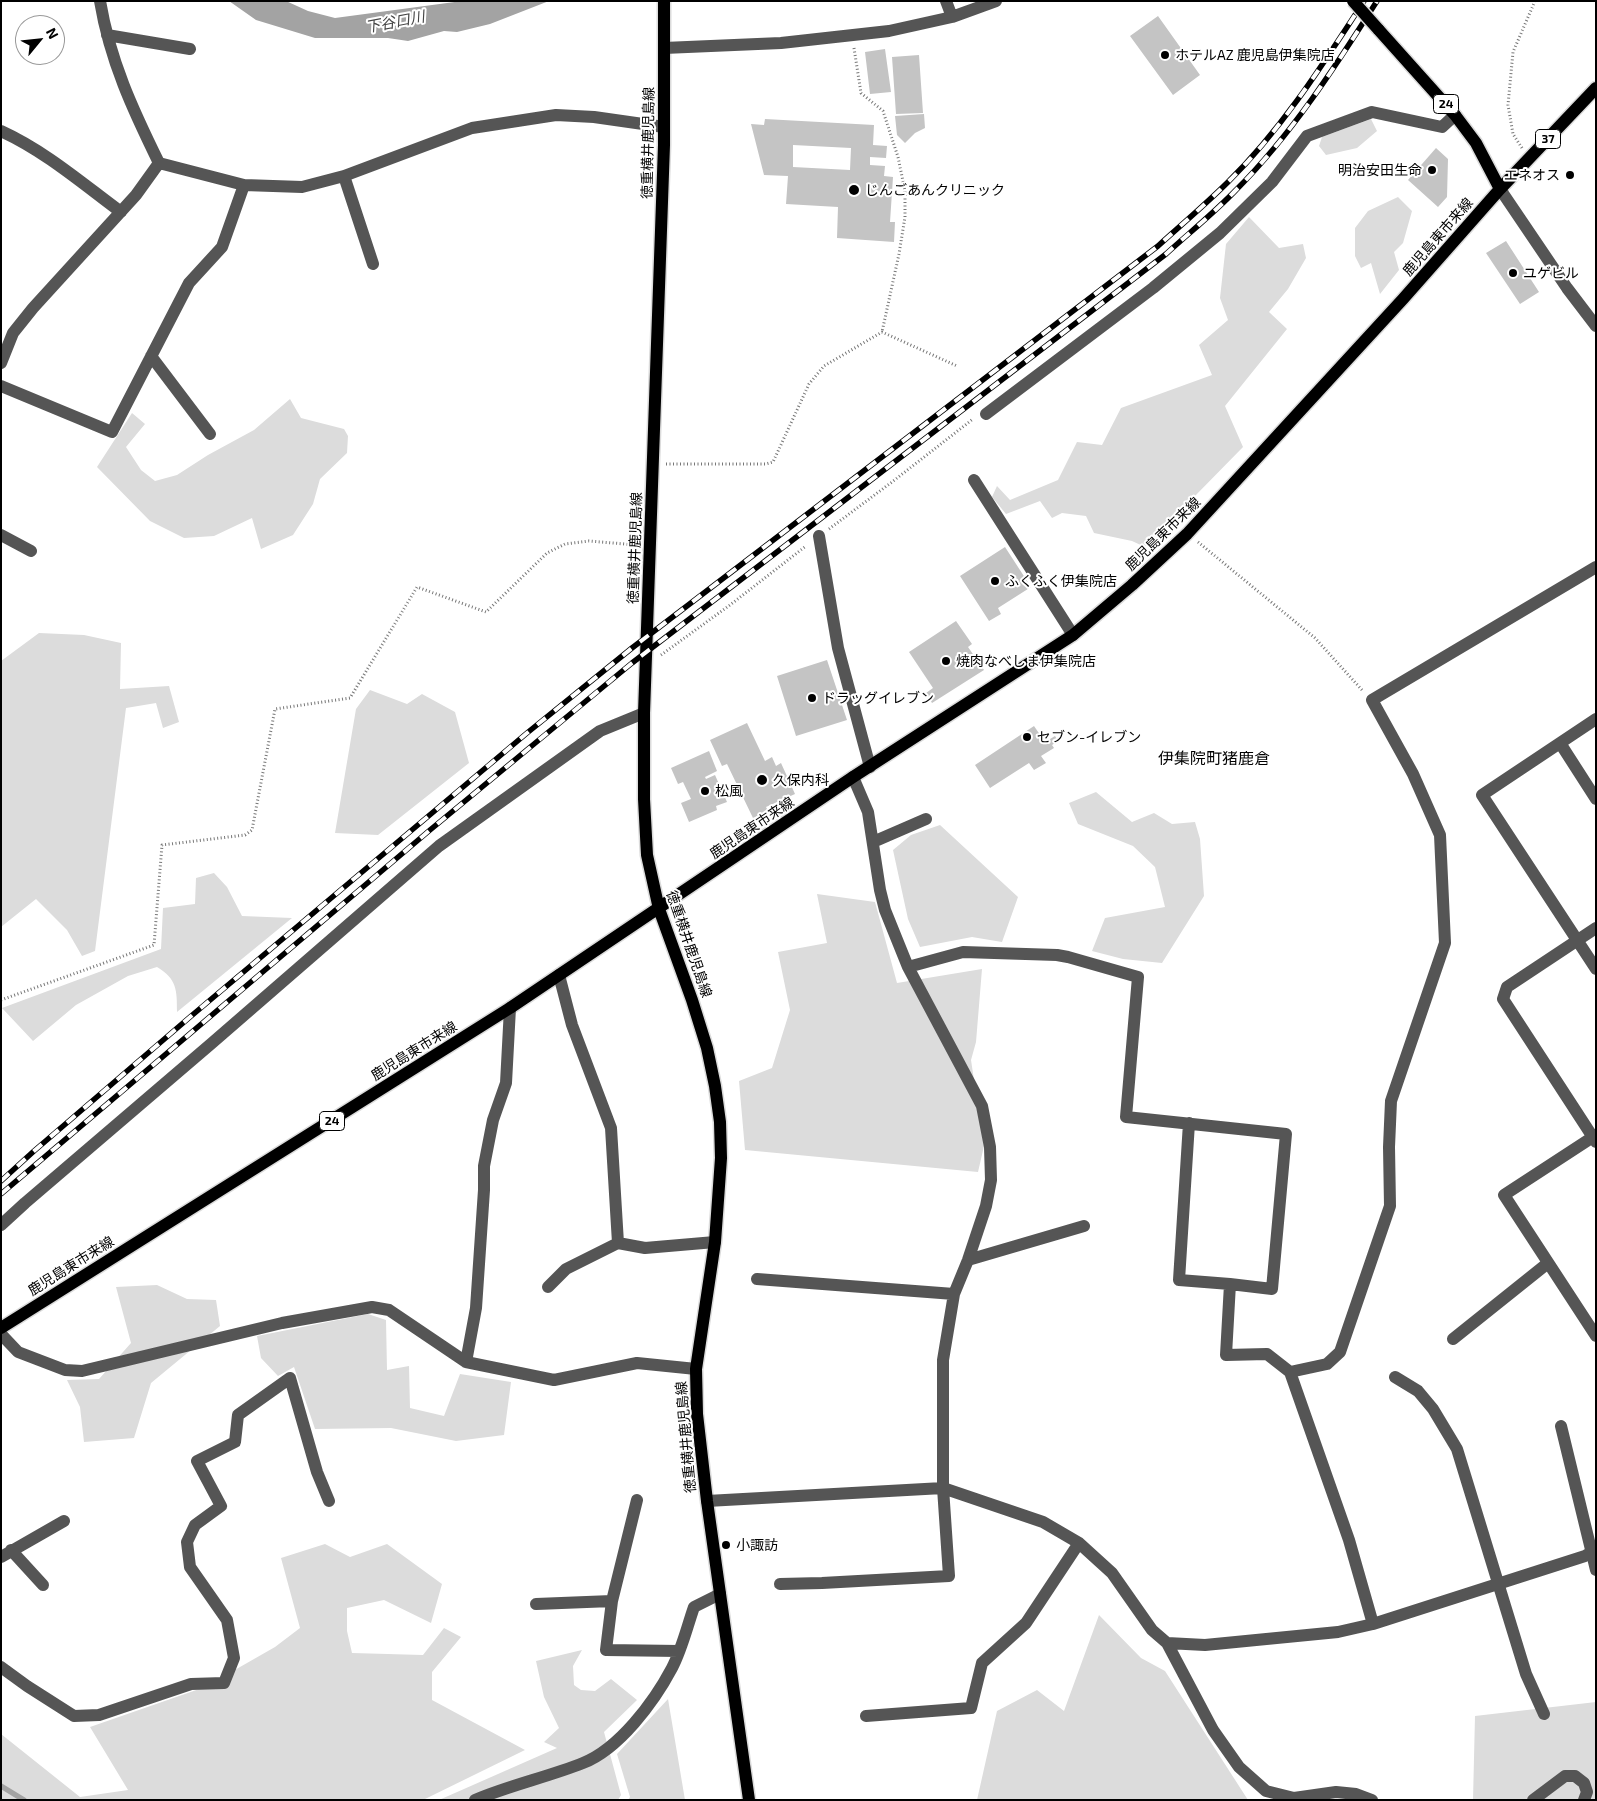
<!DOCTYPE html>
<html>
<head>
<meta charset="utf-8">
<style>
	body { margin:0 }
	#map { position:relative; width:1597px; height:1801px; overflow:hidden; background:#fff; font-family:"Exo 2",sans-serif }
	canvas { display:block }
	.frame { position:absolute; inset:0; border:2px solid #000; pointer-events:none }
	.north { position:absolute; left:15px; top:15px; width:50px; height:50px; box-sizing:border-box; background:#fff; border:1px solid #999; border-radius:50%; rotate:62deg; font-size:14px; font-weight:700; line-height:20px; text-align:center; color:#000 }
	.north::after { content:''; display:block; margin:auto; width:18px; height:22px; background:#000; clip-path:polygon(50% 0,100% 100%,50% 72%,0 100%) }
</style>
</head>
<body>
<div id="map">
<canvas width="1597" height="1801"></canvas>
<div class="frame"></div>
<div class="north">N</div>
</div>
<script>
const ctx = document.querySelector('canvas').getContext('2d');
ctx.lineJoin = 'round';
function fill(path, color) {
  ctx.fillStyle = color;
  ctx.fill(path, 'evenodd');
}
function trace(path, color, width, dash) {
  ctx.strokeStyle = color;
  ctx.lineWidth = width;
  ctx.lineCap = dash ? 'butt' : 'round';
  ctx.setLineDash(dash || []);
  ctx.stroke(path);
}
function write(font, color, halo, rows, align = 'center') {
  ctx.font = font + ' "Exo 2","Noto Sans JP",sans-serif';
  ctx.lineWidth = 4;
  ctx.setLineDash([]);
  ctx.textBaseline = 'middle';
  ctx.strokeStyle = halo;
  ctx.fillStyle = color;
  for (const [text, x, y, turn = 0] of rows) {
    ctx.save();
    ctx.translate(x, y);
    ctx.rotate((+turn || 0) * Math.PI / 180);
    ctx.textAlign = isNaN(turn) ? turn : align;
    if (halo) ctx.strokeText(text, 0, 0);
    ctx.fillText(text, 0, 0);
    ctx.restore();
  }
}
fill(new Path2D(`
	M1371 119 1377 131 1357 148 1326 155 1319 146 1322 137Z
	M1398 197 1412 211 1403 243 1394 252 1399 270 1380 294 1371 263 1361 268 1355 256V228L1368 211Z
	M1249 217 1279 248 1303 244 1306 258 1288 289 1269 312 1287 329 1225 406 1243 447 1145 547 1132 541 1094 533 1086 516 1062 513 1052 518 1040 501 1006 514 992 497 997 486 1010 500 1058 480 1077 442 1102 445 1121 408 1212 375 1199 345 1228 320 1220 298 1226 244Z
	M290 399 301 418 344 429 348 436 347 453 320 479 313 504 293 535 261 549 252 518 214 536 184 538 150 521 97 467 132 413 145 424 126 447 141 470 155 481 177 475 208 455 254 430Z
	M39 633 84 635 121 643 120 689 169 686 179 722 163 728 156 703 126 708 95 951 82 956 67 930 36 899 1 927V661Z
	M370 690 407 704 422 694 455 712 469 763 378 835 335 833 356 709Z
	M1096 792 1132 822 1154 813 1172 824 1195 822 1200 839 1204 896 1162 963 1123 959 1092 951 1105 918 1165 907 1155 867 1133 846 1078 824 1069 803Z
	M940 825 1018 897 1002 942 972 937 920 947 908 919 893 850 911 835Z
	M214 873 227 887 242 916 292 918 177 1012C177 990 177 979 157 967L128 976 76 1005 33 1041 2 1008 161 949 163 908 195 904 196 878Z
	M817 894 875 902 897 983 982 969 976 1042 971 1060 984 1146 978 1172 745 1150 739 1081 772 1068 790 1010 778 952 827 943Z
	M157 1285 187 1299 216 1300 220 1326 151 1383 134 1438 84 1442 80 1407 67 1380 99 1379 131 1343 116 1287Z
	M368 1314 386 1320 387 1370 409 1366 410 1408 444 1416 460 1374 511 1382 504 1435 456 1441 391 1428 315 1429 294 1367 278 1376 261 1358 257 1336Z
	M325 1544 350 1557 387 1544 442 1584 431 1623 384 1600 347 1608V1631L352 1653 423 1655 444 1628 461 1637 432 1672V1700L525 1750 423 1800H1V1734L80 1797 128 1790 90 1727 205 1687 275 1647 300 1628 281 1558Z
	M1099 1615 1141 1658 1165 1671 1248 1800H977L997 1711 1037 1690 1064 1711Z
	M582 1650 573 1666 574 1685 581 1690 595 1691 611 1679 637 1700 604 1732 621 1795 618 1800H439L557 1748 544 1742 559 1728 544 1697 536 1661Z
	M668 1699 685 1800H628L630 1797 617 1754Z
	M1596 1702V1800H1473L1475 1716Z`), '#dcdcdc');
fill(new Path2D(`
	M229 1H286L308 11 335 18 462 1H549L490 24 457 32 444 31 408 41 388 38H315L256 20Z`), '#a3a3a3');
trace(new Path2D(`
	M1 1786 24 1800`), '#a3a3a3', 5.5);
fill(new Path2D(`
	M1158 16 1200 75 1173 95 1130 36Z
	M885 49 891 92 870 94 865 52Z
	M919 55 923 113 896 114 892 57Z
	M924 114 925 128 915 133 905 143 897 135 895 116Z
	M765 119 874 125 873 145 887 146 886 158 870 157V165L885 166 884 176 893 177 890 222H895L894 242 837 238 838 207 786 204 788 176 764 175 751 124 764 125ZM793 145 851 148 850 170 793 167Z
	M1436 148 1448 159 1447 197 1438 207 1408 180Z
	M1506 241 1539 292 1520 304 1486 253Z
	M1005 547 1031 587 998 608 1001 614 989 621 960 576Z
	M956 621 972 644 968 647 984 670 932 703 926 693 933 688 909 652Z
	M827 660 847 720 796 736 777 676Z
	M747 723 765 761 772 757 776 766 781 763 795 794 766 807 768 811 753 818 727 764 722 766 710 740Z
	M1034 726 1045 742 1055 736 1058 741 1052 745 1054 748 1041 756 1046 763 1034 770 1029 763 990 788 975 765Z
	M709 751 717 771 705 777 706 779 715 775 727 802 716 806 717 810 689 822 681 803 691 799 683 782 678 784 671 768Z`), '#c4c4c4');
const major = new Path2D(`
	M664 1V145L644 713V799L647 855 659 909 692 1000 707 1048 715 1086 720 1122 721 1158 715 1242 696 1369 697 1414 707 1501 749 1800
	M1378 29 1455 115 1476 143 1500 189
	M1 1328 510 1008 853 777 1073 635 1132 585 1187 534 1403 299 1500 189 1596 88`);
trace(major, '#dbdbdb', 15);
trace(new Path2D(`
	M854 48 861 93 883 111 898 157 905 191V217L899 254 882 332
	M1522 148 1513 134 1508 105 1513 52 1535 1
	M666 464H766L773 462 809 384 824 366 882 332 957 366
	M829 529 892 482 973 419
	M1198 542 1315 638 1362 690
	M661 655 730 605 806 546
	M1 1000 154 945 162 845 245 835 252 830 275 709 350 698 417 587 486 612 547 553 565 544 589 541 637 545`), '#777', 3, [1, 2.5]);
trace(new Path2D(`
	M100 1C110 61 133 110 159 163
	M946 1 952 17
	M107 35 190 49
	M664 48 781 43 889 31 952 17 996 1
	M1 131C45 151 83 184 121 212
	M159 163 244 185 302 187 344 176 472 128 556 115 594 117 664 127
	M344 176 373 264
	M1500 189 1567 288 1596 326
	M151 356 210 434
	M1 363 13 333 33 308 136 195 159 163
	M1 386 112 432 189 283 222 247 244 185
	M986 414 1153 288 1220 233 1272 182 1307 136 1372 112 1442 127 1455 115
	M974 480 1073 635
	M1 535 31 551
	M819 536 838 648 870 767
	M1596 719 1482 795 1596 969
	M1560 743 1596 799
	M873 842 926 819
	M1596 928 1507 987 1503 999 1596 1142
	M908 967 963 952 1057 955 1068 957 1138 977 1126 1117 1286 1134 1272 1289 1230 1284
	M559 975 572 1025 611 1128 618 1243 645 1248 715 1242
	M1189 1123 1179 1280 1230 1284 1226 1355 1267 1354 1290 1372 1349 1540 1373 1624
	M1596 1135 1504 1195 1596 1336
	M1 1225 25 1203 212 1043 439 846 600 731 644 713
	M968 1260 1084 1226
	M757 1279 954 1294
	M548 1287 566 1269 618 1243
	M1 1334 18 1352 65 1370 82 1371 282 1323 372 1307 389 1310 466 1362 554 1380 637 1363 696 1369
	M1453 1339 1548 1263
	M466 1362 476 1308 484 1190V1166L493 1120 506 1083 510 1008
	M1290 1372 1327 1364 1340 1352 1390 1206 1389 1147 1391 1101 1445 943 1440 835 1413 774 1372 700 1596 567
	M1395 1377 1418 1391 1433 1409 1457 1449 1526 1674 1544 1714
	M1561 1426 1596 1570
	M637 1500 612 1601 606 1650 679 1651
	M707 1501 943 1488 1043 1522 1079 1543 1112 1573 1152 1630 1167 1643 1205 1645 1338 1632 1373 1624 1585 1556 1596 1549
	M11 1550 43 1585
	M1 1557 64 1521
	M780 1584 822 1583 949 1576 943 1488V1360L954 1294 968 1260 986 1206 991 1180 990 1147 982 1106 908 967 885 910 880 890 868 812 853 777
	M536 1604 612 1601
	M1167 1643 1213 1730 1239 1767 1266 1791 1294 1798 1336 1792 1356 1794 1372 1800
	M1 1667 27 1686 74 1716 99 1715 191 1684 224 1683 234 1658 227 1620 190 1567 187 1542 195 1525 221 1506 197 1461 235 1442 238 1415 290 1378 317 1472 329 1501
	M866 1716 971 1708 982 1663 1026 1623 1079 1543
	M475 1800C510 1785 548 1777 583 1763 619 1749 654 1702 672 1668 682 1649 687 1627 694 1607L720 1594
	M1533 1800 1565 1776H1575L1584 1783 1587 1792 1584 1800`), '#555', 12);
trace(major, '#000', 12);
const rail = new Path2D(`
	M1 1181 34 1151 190 1017 527 733 632 648 1158 246C1181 225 1206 204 1228 182 1282 129 1323 64 1364 1
	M1 1194 430 830 632 663 1166 254C1189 233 1214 213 1236 190 1292 134 1335 67 1377 1`);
trace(rail, '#000', 5.5);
trace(rail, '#fff', 4, [11]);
const majorBridge = new Path2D(`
	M1353 1 1378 29`);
trace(majorBridge, '#dbdbdb', 15, []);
trace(majorBridge, '#000', 12);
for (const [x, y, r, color] of [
	[1165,55,5,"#000"],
	[1432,170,5,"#000"],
	[1570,175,5,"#000"],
	[854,190,6,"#000"],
	[1513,273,5,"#000"],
	[995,581,5,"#000"],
	[946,661,5,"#000"],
	[812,698,5,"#000"],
	[1027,737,5,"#000"],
	[762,780,6,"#000"],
	[705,791,5,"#000"],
	[726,1545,5,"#000"]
]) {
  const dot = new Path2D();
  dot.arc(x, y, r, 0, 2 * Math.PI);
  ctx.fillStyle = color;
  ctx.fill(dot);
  trace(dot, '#fff', 2);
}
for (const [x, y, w] of [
	[1446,104,25],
	[1548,139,25],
	[332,1121,25]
]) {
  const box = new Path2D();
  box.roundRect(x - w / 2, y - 9.5, w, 19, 4);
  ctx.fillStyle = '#fff';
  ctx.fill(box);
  trace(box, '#000', 1);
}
write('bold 12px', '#000', null, [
	["24",1446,104],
	["37",1548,139],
	["24",332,1121]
]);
write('14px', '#000', '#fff', [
	["ホテルAZ 鹿児島伊集院店",1175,55],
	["明治安田生命",1422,170,"right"],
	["エネオス",1560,175,"right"],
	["じんごあんクリニック",865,190],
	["ユゲビル",1523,273],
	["ふくふく伊集院店",1005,581],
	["焼肉なべしま伊集院店",956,661],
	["ドラッグイレブン",822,698],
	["セブン-イレブン",1037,737],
	["久保内科",773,780],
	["松風",715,791],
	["小諏訪",736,1545]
], 'left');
write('14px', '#000', '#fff', [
	["徳重横井鹿児島線",648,143,-89],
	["鹿児島東市来線",1438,237,-49],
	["鹿児島東市来線",1163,534,-44],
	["徳重横井鹿児島線",635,548,-88],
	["鹿児島東市来線",752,828,-34],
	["徳重横井鹿児島線",689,944,71],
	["鹿児島東市来線",414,1051,-32],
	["鹿児島東市来線",71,1266,-32],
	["徳重横井鹿児島線",686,1437,-95]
]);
write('italic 15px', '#444', '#fff', [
	["下谷口川",395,22,-11]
]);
write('16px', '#000', '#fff', [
	["伊集院町猪鹿倉",1214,759]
]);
</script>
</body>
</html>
